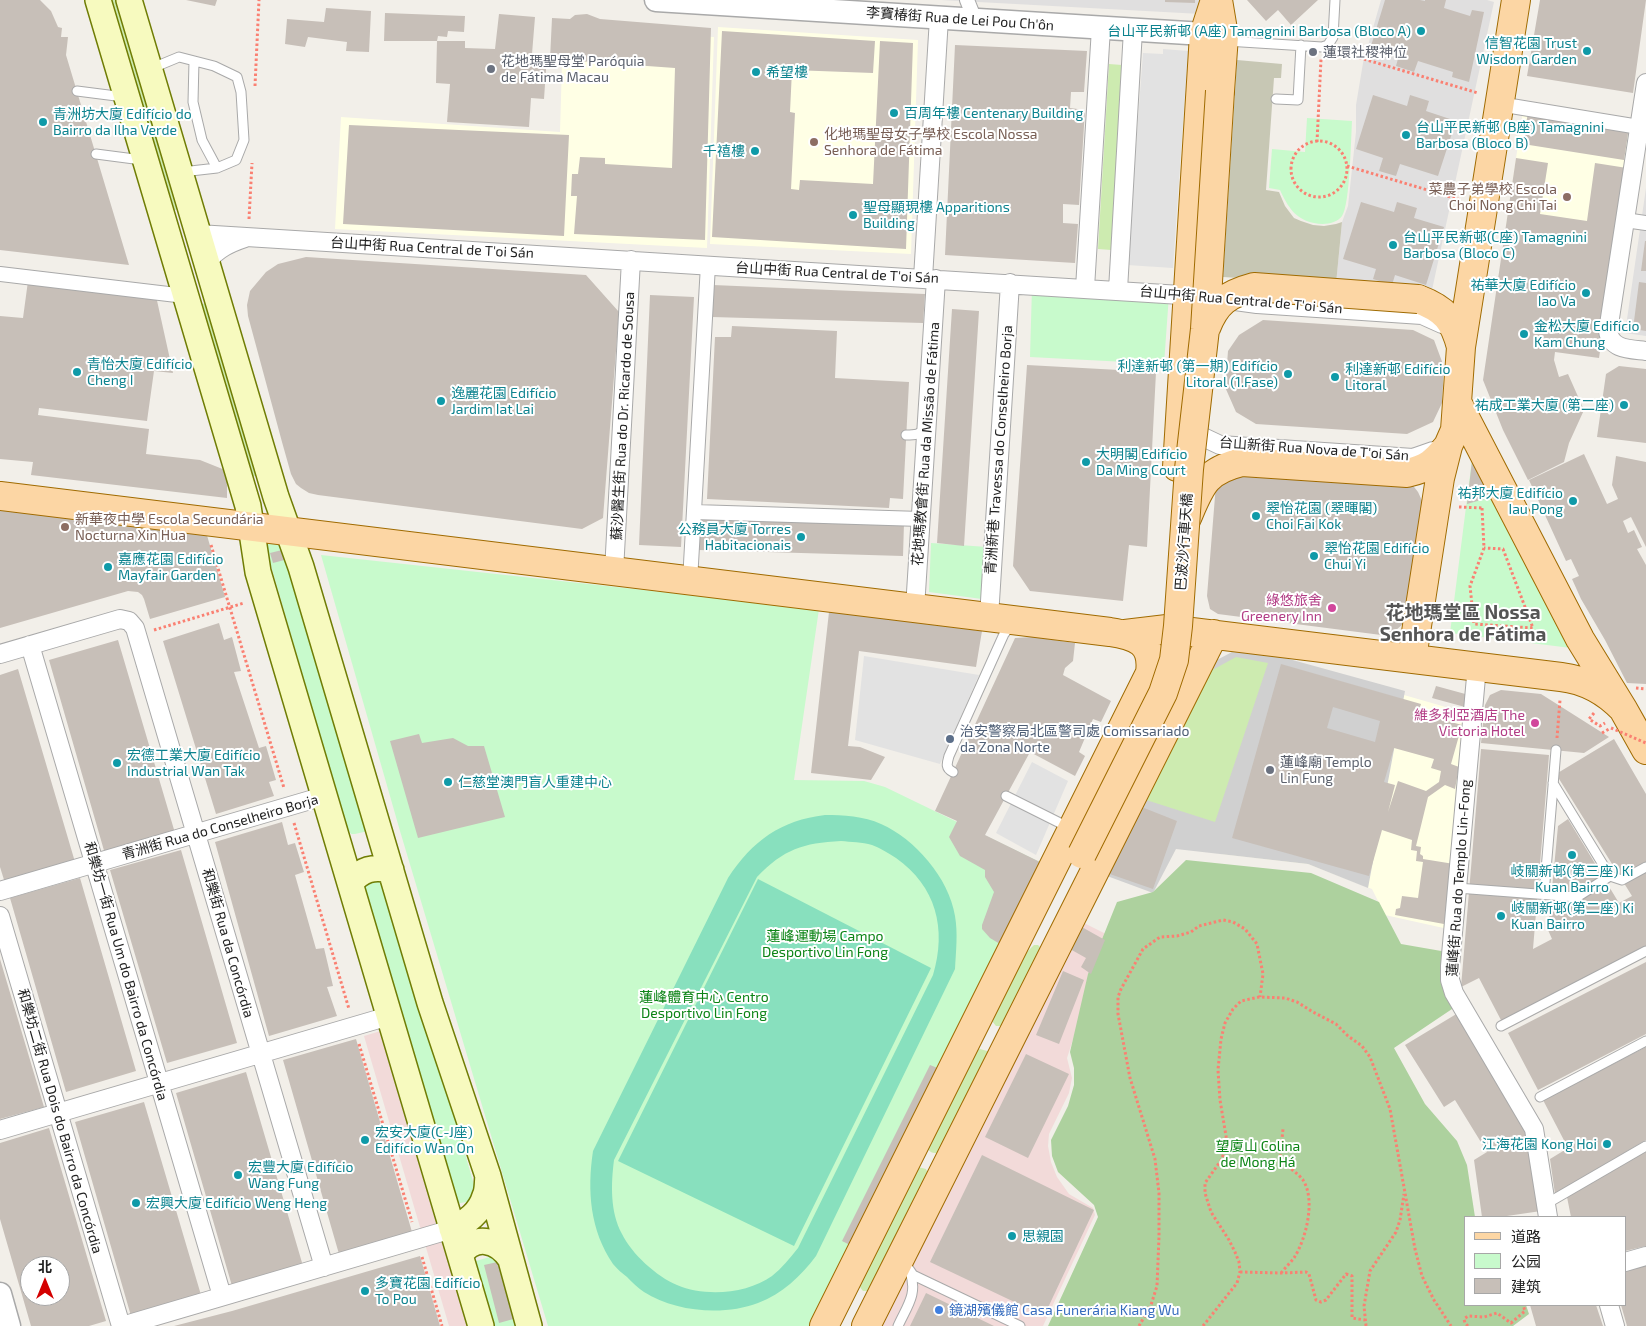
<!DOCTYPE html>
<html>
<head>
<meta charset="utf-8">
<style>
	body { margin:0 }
	#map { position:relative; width:1646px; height:1326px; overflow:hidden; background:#f2efe9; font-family:"Exo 2","Noto Sans SC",sans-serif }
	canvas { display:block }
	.legend { position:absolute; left:1464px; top:1216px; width:162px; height:90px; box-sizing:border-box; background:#fff; border:1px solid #a7a7a7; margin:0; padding:6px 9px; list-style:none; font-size:15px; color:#222 }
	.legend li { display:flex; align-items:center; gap:10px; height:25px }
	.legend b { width:25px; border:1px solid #a7a7a7 }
	.north { position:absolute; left:20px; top:1256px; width:50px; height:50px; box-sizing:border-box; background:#fff; border:1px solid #a7a7a7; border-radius:50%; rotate:0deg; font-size:14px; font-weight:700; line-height:20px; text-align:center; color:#222 }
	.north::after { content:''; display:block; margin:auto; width:18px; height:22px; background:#d40000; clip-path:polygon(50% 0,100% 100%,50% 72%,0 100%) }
</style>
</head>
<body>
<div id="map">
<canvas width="1646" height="1326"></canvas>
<ul class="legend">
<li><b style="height:6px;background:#fcd6a4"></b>道路</li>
<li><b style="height:14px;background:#c8facc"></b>公园</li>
<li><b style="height:14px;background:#c7bfb8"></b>建筑</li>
</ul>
<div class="north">北</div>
</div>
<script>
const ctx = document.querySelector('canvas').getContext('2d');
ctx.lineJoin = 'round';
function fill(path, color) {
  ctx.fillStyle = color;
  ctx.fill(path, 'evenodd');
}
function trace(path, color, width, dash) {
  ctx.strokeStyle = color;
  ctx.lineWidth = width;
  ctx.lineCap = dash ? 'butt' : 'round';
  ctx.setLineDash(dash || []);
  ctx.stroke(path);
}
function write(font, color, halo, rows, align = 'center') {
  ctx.font = font + ' "Exo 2","Noto Sans SC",sans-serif';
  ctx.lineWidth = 4;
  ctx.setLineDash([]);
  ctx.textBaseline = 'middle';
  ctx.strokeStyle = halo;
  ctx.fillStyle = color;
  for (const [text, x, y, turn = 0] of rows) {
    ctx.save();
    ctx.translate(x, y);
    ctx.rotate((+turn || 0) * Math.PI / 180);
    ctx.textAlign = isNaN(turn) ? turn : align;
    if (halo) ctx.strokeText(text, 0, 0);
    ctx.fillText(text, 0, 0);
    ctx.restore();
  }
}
fill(new Path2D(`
	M941 0H1202L1201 14Z
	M1381 0H1487L1494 2 1432 290 1336 284 1342 222 1348 206 1356 132V105L1363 63Z
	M1646 188V336L1625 333Z`), '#e0dfdf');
fill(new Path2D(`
	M1078 920 1110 936 1089 990 1067 1058 1072 1078 1069 1093 1049 1134 1048 1146 1051 1162 1057 1177 1069 1194 1093 1208 1095 1215 1043 1326H873Z
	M387 1029 473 1326H449L364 1036Z`), '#f2dad9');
fill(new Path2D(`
	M718 27 918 40 911 254 710 244Z
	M563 30 714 37 707 248 335 229 341 117 560 132Z
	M1523 111 1633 128 1616 242 1506 226Z
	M1279 659 1470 714 1448 929 1385 915 1372 889 1308 864 1221 854Z`), '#ffffe5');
fill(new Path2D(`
	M1232 652 1278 656 1405 691 1368 888 1308 864 1176 849 1153 893 1099 873 1198 670Z`), '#d0d0d0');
fill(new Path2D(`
	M1237 60 1282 64 1281 78H1274L1266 190 1279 192 1285 206 1294 218 1301 221 1313 225 1324 226 1336 224 1342 222 1336 284 1223 277Z`), '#c7c7b4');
fill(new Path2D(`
	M112 0H126L181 209 168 211Z
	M1109 64 1122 65 1111 250 1098 249Z
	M210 302 261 474 249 478 198 305Z
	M1236 657 1268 663 1215 822 1140 798 1207 673Z
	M1034 945H1038L1040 947 1038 955 1003 1026H996L992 1021V1018C1004 993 1013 964 1034 945Z
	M980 1049 987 1051 989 1054 939 1153C933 1153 929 1153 926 1146L975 1051Z
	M918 1167 926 1169 929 1176 868 1291H863L859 1286Z`), '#cdebb0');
fill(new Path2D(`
	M1186 860 1311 873 1379 902 1401 944 1447 952 1455 1007 1394 1048 1425 1104 1457 1141 1467 1165 1475 1217H1465V1305H1526L1529 1314 1513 1326H1048L1098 1217 1094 1205 1058 1172 1052 1156 1051 1140 1068 1106 1074 1085V1068L1070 1052 1088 974 1117 902 1153 892Z`), '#add19e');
fill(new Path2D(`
	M1307 118 1352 121C1351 138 1350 205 1342 216 1336 224 1324 225 1314 223 1295 219 1288 207 1280 190L1269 188 1272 149 1305 152Z
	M1032 287 1169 295 1164 364 1030 357Z
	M1473 452 1571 648 1450 633Z
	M279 533 368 831 355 834H351L347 828 265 545V541Z
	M931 543 987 547 982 599 929 592Z
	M321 555 819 609 794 780 864 781 885 787 1046 865 812 1326H548L400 831Z
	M384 875 477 1195 472 1201 455 1204 362 883Z
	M500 1254 521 1326H488L469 1263Z`), '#c8facc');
fill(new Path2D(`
	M825 815C843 815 864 816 881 824 915 839 949 878 955 916 958 933 956 951 955 969L816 1256C801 1276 782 1294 758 1303 724 1316 675 1312 644 1292 638 1288 632 1282 627 1277 622 1273 617 1269 613 1264 590 1230 587 1191 593 1151L728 878C752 841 781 820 825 815ZM841 841C851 842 862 842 872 845 880 848 888 853 896 858 936 886 947 929 933 975L798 1248C790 1258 782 1268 772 1276 747 1294 705 1297 677 1285 657 1277 631 1253 622 1234 610 1212 611 1184 614 1160L757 877C784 849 803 843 841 841Z
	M758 879 931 968 794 1246 618 1161Z`), '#88e0be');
fill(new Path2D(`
	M1163 49 1188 51 1173 268 1127 265 1143 53 1163 54Z
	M864 656 979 675 940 764 855 740Z
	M1032 762 1068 781 1036 855 996 833Z`), '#e2e2e2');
fill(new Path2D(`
	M0 0H40L51 11 58 27 62 28 61 37H68L66 55 129 265 0 250Z
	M186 0H217L215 6Z
	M1165 0H1195V3L1165 2Z
	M1247 0H1318L1291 25 1278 10 1266 21Z
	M1385 0H1420L1425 1V0H1446L1444 8 1470 16 1472 10 1484 12 1469 82 1452 77 1453 72 1418 61 1414 72 1396 66 1399 55 1371 46Z
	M1540 0H1646L1633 93 1527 76Z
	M326 8 371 11 369 52 346 51 347 42 308 37 305 47 285 44 287 19 324 22Z
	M385 13 465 16 464 32 448 31 447 37 438 36 437 41H465V48L495 49 499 14 535 17 532 54 547 55 544 99 531 98 529 127 447 122 450 84 436 83 437 41H384Z
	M587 14 600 19 711 28 705 240 574 234 577 196H571L572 174H578L580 157 605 158V164L672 168 675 68 550 59 552 18 570 19 575 15Z
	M722 31 875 41 873 73 792 70 790 112 795 113 791 189 799 190 800 180 873 184 880 41 913 43 906 249 712 237Z
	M955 45 1087 51 1084 92H1071L1070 108 1085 110 1079 205 1063 204V223L1078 224 1075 263 945 255Z
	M1373 95 1407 106 1410 95 1429 101 1426 111 1456 121 1438 176 1400 164 1396 176 1379 171 1383 158 1356 149Z
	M1528 112 1629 127 1624 160 1523 144Z
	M349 125 569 135 564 236 343 224Z
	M1516 158 1548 163 1540 214 1587 221 1595 163 1627 168 1599 358 1555 352 1554 360 1559 377 1568 374 1584 410 1569 443 1564 462 1528 480 1503 430 1483 380Z
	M1361 202 1394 212 1397 202 1417 208 1414 218 1444 227 1426 285 1395 275 1392 285 1373 279 1376 269 1343 259Z
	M1645 241H1646V271H1641Z
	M306 257 586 275 619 312 603 518 582 529 318 495 309 493 301 488 296 484 291 474 282 442 248 316 247 305 250 291 266 272 278 264Z
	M28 281 156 296 173 373 154 371 147 421 39 408 38 415 149 429 146 454 200 460 225 470 227 477V498L31 475 33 462 0 459V316L23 318Z
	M1639 282 1646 283V331L1633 329Z
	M713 285 925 294 923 323 712 317Z
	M650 295 694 297 681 547 639 545Z
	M952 309 979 311 964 546 937 543Z
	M1263 320 1413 330 1434 340 1444 367 1442 403 1433 422 1407 434 1256 424 1236 412 1225 387 1227 364 1228 351 1239 335Z
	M732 326 837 331 835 378 909 382 903 499 890 498 889 508 707 499 715 337H731Z
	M1027 365 1156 372 1147 547 1129 545 1123 601 1030 591 1013 566Z
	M1619 366 1646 369V443L1597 437 1606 374Z
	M1473 452 1495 496 1467 504Z
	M1584 454 1607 504 1618 499 1612 485 1616 456 1646 462V547L1631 517 1623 521 1628 533 1634 530 1642 547 1637 549 1646 565V684L1627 683 1605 640 1581 599 1572 579 1579 576 1571 559 1566 561 1529 480Z
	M1245 476 1411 483 1418 492 1424 505 1410 618 1389 636 1218 614 1210 609 1207 596 1216 484 1226 477Z
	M0 506 206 532 225 597 150 619 144 599 142 595 138 592 128 591 0 628Z
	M700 518 904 523 903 556 699 550Z
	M286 549 288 559 273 563 270 553Z
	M829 612 982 631 976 667 859 651 848 746 860 747 885 757 871 780 811 773Z
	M219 623 224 640 232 637 241 671 234 672 259 748 266 746 276 780 269 782 274 796 216 814 163 641Z
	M1033 637 1075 643 1073 661 1065 668 1063 675 1111 701 1101 722 1093 719 1079 752 1085 756 1075 776 1030 752 985 835 1040 862 1000 944 990 938 982 929V925L994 892 985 877V870L960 856 949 837 957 821 935 811 1015 638Z
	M118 640 175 833 105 854 49 660Z
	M1281 664 1421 704 1418 713 1462 725 1451 764 1459 767 1455 789 1445 785 1428 797 1416 846 1421 847 1420 854 1423 856V859L1454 864 1444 924 1395 915 1396 909 1400 908 1402 896 1418 898 1423 862 1416 861 1417 851 1411 850 1412 840 1382 830 1369 876 1232 838ZM1333 707 1380 721 1375 742 1327 728ZM1394 748 1434 759 1431 768 1441 771 1439 782 1426 791 1398 781 1388 812 1395 785 1384 782Z
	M18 669 75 862 5 883 0 867V675Z
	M1436 686 1469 695 1465 707 1432 698Z
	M1501 690 1541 694 1609 737 1584 753 1481 743 1485 705 1490 695Z
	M419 734 422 743 453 738 468 746H484L505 817 418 838 390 741Z
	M1614 739 1646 794V947L1502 1022 1479 978 1461 987 1481 749 1549 755 1533 949 1552 939 1548 930 1558 826 1568 819 1619 903 1632 896 1556 774Z
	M1139 806 1177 821 1153 889 1104 872Z
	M282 822 288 845 295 843 304 872 295 875 316 949 324 948 333 986 327 987 337 1016 269 1036 215 842Z
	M181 850 237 1043 167 1063 110 870Z
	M80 878 136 1071 66 1092 10 898Z
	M1080 926 1105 940 1091 974 1081 967 1086 958 1070 949Z
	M0 959 44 1107 0 1119Z
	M1646 962V1034L1538 1090 1508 1033Z
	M1063 971 1084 980 1059 1044 1036 1035Z
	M1458 1013 1529 1125 1541 1211 1500 1217H1482L1474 1160 1487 1152 1455 1100 1444 1107 1405 1045Z
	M356 1039 412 1232 339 1254 283 1060Z
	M1646 1047V1140L1555 1194 1550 1159 1568 1148 1543 1100Z
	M1026 1054 1069 1074 1028 1158 985 1137Z
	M930 1065 940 1069 852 1246 842 1241Z
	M246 1072 303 1266 232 1286 176 1093Z
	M144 1102 201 1295 131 1316 75 1122Z
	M49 1128 106 1321 89 1326H31L0 1219V1143ZM30 1266H60V1296H30Z
	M1646 1150V1246L1625 1251V1217H1571L1567 1197Z
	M982 1155 1094 1210 1044 1316 930 1262Z
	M420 1256 440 1326H174L232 1311Z
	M502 1261 517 1318 499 1323 484 1265Z
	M1646 1264V1326H1627L1621 1305H1625V1270Z
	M926 1293 994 1326H910Z
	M1530 1305H1596L1603 1326H1536Z`), '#c7bfb8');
const service = new Path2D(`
	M1226 41 1322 47 1328 45 1333 37 1335 0
	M194 61 193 102 202 140 217 168
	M150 69 179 57 214 66 237 77 241 92 244 140 236 160 217 168 182 172
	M77 91 124 97
	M1276 99 1298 100 1301 45
	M96 154 142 160
	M906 435C914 435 921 435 925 428
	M953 772C945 768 947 763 949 756L1004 634 1011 625
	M1553 783 1610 876
	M1006 796 1062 824 1067 831
	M1457 888 1577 897 1610 876 1622 880 1646 867
	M1544 894 1556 750
	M1501 1026 1646 951
	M1540 1097 1646 1041
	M1546 1204 1646 1146
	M904 1262 913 1275 1020 1326
	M898 1326C907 1306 918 1294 910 1272`);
const pedestrian = new Path2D(`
	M967 0 975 20
	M1499 104 1639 127
	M1625 220 1646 223
	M0 274 185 296
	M694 512 921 519
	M690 581 708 265`);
const minor = new Path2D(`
	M1646 83 1608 331C1611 350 1630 349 1646 351
	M198 234 1197 296
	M207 262C217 249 230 243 245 238
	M923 278 939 18
	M1085 288 1101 28
	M1118 290 1133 30
	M1228 300 1257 304 1422 315 1442 324
	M1190 424 1203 437 1220 445 1413 458 1433 451
	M614 571 631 260
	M915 608 936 279
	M989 617 1010 283
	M30 645 222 1296
	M0 654 120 619 129 621 135 628 324 1267
	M1477 666 1450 966V980L1454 993 1534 1129 1548 1217
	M0 891 324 796
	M0 916 121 1326
	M0 1130 389 1016
	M1625 1262 1646 1256
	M1609 1305 1615 1326
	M122 1326 452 1229`);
const tertiary = new Path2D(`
	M656 0 1204 34
	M0 1294 9 1326`);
const secondary = new Path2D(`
	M98 0 248 506 258 572 481 1326
	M129 0 276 497 301 567 430 1003 488 1176 529 1326
	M350 883C362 869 373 866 391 870
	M452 1229C467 1222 480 1213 485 1196 488 1190 487 1183 488 1176
	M460 1255C474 1234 497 1239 510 1258`);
const primary = new Path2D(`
	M1218 0 1224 36 1220 91
	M1418 299C1445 309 1454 320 1461 347
	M1457 402 1580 639 1623 709 1646 750
	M1177 467 1204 34 1215 0
	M0 496 1110 632C1136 636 1154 642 1150 673L824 1326
	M1187 518C1201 485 1205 471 1242 462L1407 473C1428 468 1434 463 1448 446
	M1125 634 1167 629 1561 677C1586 680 1606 691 1623 709
	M1412 658 1440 478 1448 446 1455 430 1461 347 1516 0
	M866 1326 1214 634`);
trace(service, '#a9a9a9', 11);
trace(pedestrian, '#a9a9a9', 16);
trace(minor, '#a9a9a9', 20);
trace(tertiary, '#a9a9a9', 25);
trace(secondary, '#707d05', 28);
trace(primary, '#a06b00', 30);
trace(new Path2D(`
	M1340 52 1478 93
	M255 86 259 0
	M1291 169a28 28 0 1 1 56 0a28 28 0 1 1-56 0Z
	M1317 142 1321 59
	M1347 166 1461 200
	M249 219 252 163
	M1459 507 1483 508
	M1482 508 1484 548 1470 586 1474 624 1533 628 1503 549 1484 548
	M211 545 284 788
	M154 630 244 603
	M1636 688 1646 689
	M1594 713 1589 719 1600 726 1605 723
	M1602 733 1609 729
	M1557 738 1560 700
	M294 823 349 1009
	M359 1044 412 1222
	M422 1257 442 1326
	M1240 1272 1281 1273 1306 1272 1309 1274 1316 1300 1321 1302 1326 1300 1346 1274 1352 1276V1318L1365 1320
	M1281 1273C1285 1268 1290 1263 1294 1258 1306 1239 1316 1200 1303 1180 1297 1172 1287 1167 1280 1159L1283 1129
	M1139 1326 1151 1305 1157 1286 1159 1237V1193L1155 1159 1130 1078 1118 1014V997L1121 989 1143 949 1160 937 1177 936 1191 932 1199 926 1223 920 1233 922 1245 929 1257 944 1263 974 1260 997
	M1203 1326 1237 1283 1240 1272 1239 1262 1235 1252 1229 1240 1211 1212 1205 1193V1183L1222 1159 1227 1142 1220 1100 1218 1070 1221 1039 1225 1023 1233 1009 1241 1001 1259 997 1285 998 1297 1002 1313 1012 1336 1024 1348 1036 1362 1046 1370 1057 1390 1109 1415 1249 1422 1276 1434 1300 1451 1326
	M1366 1326 1364 1306 1370 1271 1396 1232 1400 1220 1404 1194
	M1468 1326 1465 1323 1464 1319 1468 1316 1484 1317 1497 1313 1511 1323 1525 1311 1523 1305`), '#fa8072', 3, [2.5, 2.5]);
trace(service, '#fff', 9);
trace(pedestrian, '#fff', 14);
trace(minor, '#fff', 18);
trace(tertiary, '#fff', 22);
trace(secondary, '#f7fabf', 25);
trace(primary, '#fcd6a4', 28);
const primaryBridge = new Path2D(`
	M1206 328C1216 302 1228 294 1254 287L1418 299
	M1082 854 1163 693 1174 660 1178 626 1189 469 1205 329 1220 91`);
trace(primaryBridge, '#a06b00', 30, []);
trace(new Path2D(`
	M1611 728 1646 743`), '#fa8072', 3, [2.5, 2.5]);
trace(primaryBridge, '#fcd6a4', 28);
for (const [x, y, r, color] of [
	[1421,31,5,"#0f9aa8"],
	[1587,51,5,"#0f9aa8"],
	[1313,52,5,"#6b7280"],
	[491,69,5,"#6b7280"],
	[756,72,5,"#0f9aa8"],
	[894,113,5,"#0f9aa8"],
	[43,122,5,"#0f9aa8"],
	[1406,135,5,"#0f9aa8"],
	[814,142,5,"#8d6e63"],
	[755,151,5,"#0f9aa8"],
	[1567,197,5,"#8d6e63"],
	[853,215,5,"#0f9aa8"],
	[1393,245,5,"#0f9aa8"],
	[1586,293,5,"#0f9aa8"],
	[1524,334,5,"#0f9aa8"],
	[77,372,5,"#0f9aa8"],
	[1288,374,5,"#0f9aa8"],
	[1335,377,5,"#0f9aa8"],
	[441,401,5,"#0f9aa8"],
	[1624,405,5,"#0f9aa8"],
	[1086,462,5,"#0f9aa8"],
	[1573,501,5,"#0f9aa8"],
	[1256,516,5,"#0f9aa8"],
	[65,527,5,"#8d6e63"],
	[801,537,5,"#0f9aa8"],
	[1314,556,5,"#0f9aa8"],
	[108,567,5,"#0f9aa8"],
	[1332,608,5,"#d1479c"],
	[1535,723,5,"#d1479c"],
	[950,739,5,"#5c6f8a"],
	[117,763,5,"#0f9aa8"],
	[1270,770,5,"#6b7280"],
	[448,782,5,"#0f9aa8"],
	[1572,855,5,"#0f9aa8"],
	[1501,916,5,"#0f9aa8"],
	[365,1140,5,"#0f9aa8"],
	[1607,1144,5,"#0f9aa8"],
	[238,1175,5,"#0f9aa8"],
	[136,1203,5,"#0f9aa8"],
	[1012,1236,5,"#0f9aa8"],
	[365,1291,5,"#0f9aa8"],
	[939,1310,5,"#3f7fe0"]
]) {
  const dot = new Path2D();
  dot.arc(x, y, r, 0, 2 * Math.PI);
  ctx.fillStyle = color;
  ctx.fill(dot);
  trace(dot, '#fff', 2);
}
write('14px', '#222', '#fff', [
	["李寶椿街 Rua de Lei Pou Ch'ôn",960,19,4],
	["台山中街 Rua Central de T'oi Sán",432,248,3],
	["台山中街 Rua Central de T'oi Sán",837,273,3],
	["台山中街 Rua Central de T'oi Sán",1241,300,5],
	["蘇沙醫生街 Rua do Dr. Ricardo de Sousa",623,416,-87],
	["花地瑪教會街 Rua da Missão de Fátima",926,444,-86],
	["台山新街 Rua Nova de T'oi Sán",1314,449,4],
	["青洲新巷 Travessa do Conselheiro Borja",999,450,-86],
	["巴波沙行車天橋",1184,542,-86],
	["青洲街 Rua do Conselheiro Borja",220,827,-16],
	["蓮峰街 Rua do Templo Lin-Fong",1459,878,-86],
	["和樂街 Rua da Concórdia",228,943,74],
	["和樂坊一街 Rua Um do Bairro da Concórdia",126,971,74],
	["和樂坊二街 Rua Dois do Bairro da Concórdia",60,1121,74]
]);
write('14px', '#0d838f', '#fff', [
	["台山平民新邨 (A座) Tamagnini Barbosa (Bloco A)",1411,31,"right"],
	["信智花園 Trust",1577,43,"right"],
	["Wisdom Garden",1577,59,"right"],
	["希望樓",766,72],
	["百周年樓 Centenary Building",904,113],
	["青洲坊大廈 Edifício do",53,114],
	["Bairro da Ilha Verde",53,130],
	["台山平民新邨 (B座) Tamagnini",1416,127],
	["Barbosa (Bloco B)",1416,143],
	["千禧樓",745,151,"right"],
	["聖母顯現樓 Apparitions",863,207],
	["Building",863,223],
	["台山平民新邨(C座) Tamagnini",1403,237],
	["Barbosa (Bloco C)",1403,253],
	["祐華大廈 Edifício",1576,285,"right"],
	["Iao Va",1576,301,"right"],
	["金松大廈 Edifício",1534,326],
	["Kam Chung",1534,342],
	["青怡大廈 Edifício",87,364],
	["Cheng I",87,380],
	["利達新邨 (第一期) Edifício",1278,366,"right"],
	["Litoral (1.Fase)",1278,382,"right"],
	["利達新邨 Edifício",1345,369],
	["Litoral",1345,385],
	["逸麗花園 Edifício",451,393],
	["Jardim Iat Lai",451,409],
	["祐成工業大廈 (第二座)",1614,405,"right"],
	["大明閣 Edifício",1096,454],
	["Da Ming Court",1096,470],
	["祐邦大廈 Edifício",1563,493,"right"],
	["Iau Pong",1563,509,"right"],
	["翠怡花園 (翠暉閣)",1266,508],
	["Choi Fai Kok",1266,524],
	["公務員大廈 Torres",791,529,"right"],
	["Habitacionais",791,545,"right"],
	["翠怡花園 Edifício",1324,548],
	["Chui Yi",1324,564],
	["嘉應花園 Edifício",118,559],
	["Mayfair Garden",118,575],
	["宏德工業大廈 Edifício",127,755],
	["Industrial Wan Tak",127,771],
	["仁慈堂澳門盲人重建中心",458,782],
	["岐關新邨(第三座) Ki",1572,871,"center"],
	["Kuan Bairro",1572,887,"center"],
	["岐關新邨(第二座) Ki",1511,908],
	["Kuan Bairro",1511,924],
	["宏安大廈(C-J座)",375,1132],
	["Edifício Wan On",375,1148],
	["江海花園 Kong Hoi",1597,1144,"right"],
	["宏豐大廈 Edifício",248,1167],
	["Wang Fung",248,1183],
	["宏興大廈 Edifício Weng Heng",146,1203],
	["思親園",1022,1236],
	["多寶花園 Edifício",375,1283],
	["To Pou",375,1299]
], 'left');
write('14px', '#5b616d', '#fff', [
	["蓮環社稷神位",1323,52],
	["花地瑪聖母堂 Paróquia",501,61],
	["de Fátima Macau",501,77],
	["蓮峰廟 Templo",1280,762],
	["Lin Fung",1280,778]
], 'left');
write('14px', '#785e54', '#fff', [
	["化地瑪聖母女子學校 Escola Nossa",824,134],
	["Senhora de Fátima",824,150],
	["菜農子弟學校 Escola",1557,189,"right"],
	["Choi Nong Chi Tai",1557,205,"right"],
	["新華夜中學 Escola Secundária",75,519],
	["Nocturna Xin Hua",75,535]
], 'left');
write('14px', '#b23c85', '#fff', [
	["綠悠旅舍",1322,600],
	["Greenery Inn",1322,616],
	["維多利亞酒店 The",1525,715],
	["Victoria Hotel",1525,731]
], 'right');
write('14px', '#4e5e75', '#fff', [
	["治安警察局北區警司處 Comissariado",960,731],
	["da Zona Norte",960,747]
], 'left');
write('14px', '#0c8416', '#fff', [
	["蓮峰運動場 Campo",825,936],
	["Desportivo Lin Fong",825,952],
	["蓮峰體育中心 Centro",704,997],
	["Desportivo Lin Fong",704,1013],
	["望廈山 Colina",1258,1146],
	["de Mong Há",1258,1162]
]);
write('14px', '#366cbe', '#fff', [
	["鏡湖殯儀館 Casa Funerária Kiang Wu",949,1310]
], 'left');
write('bold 19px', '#555', '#fff', [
	["花地瑪堂區 Nossa",1463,613],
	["Senhora de Fátima",1463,635]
]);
</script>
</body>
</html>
